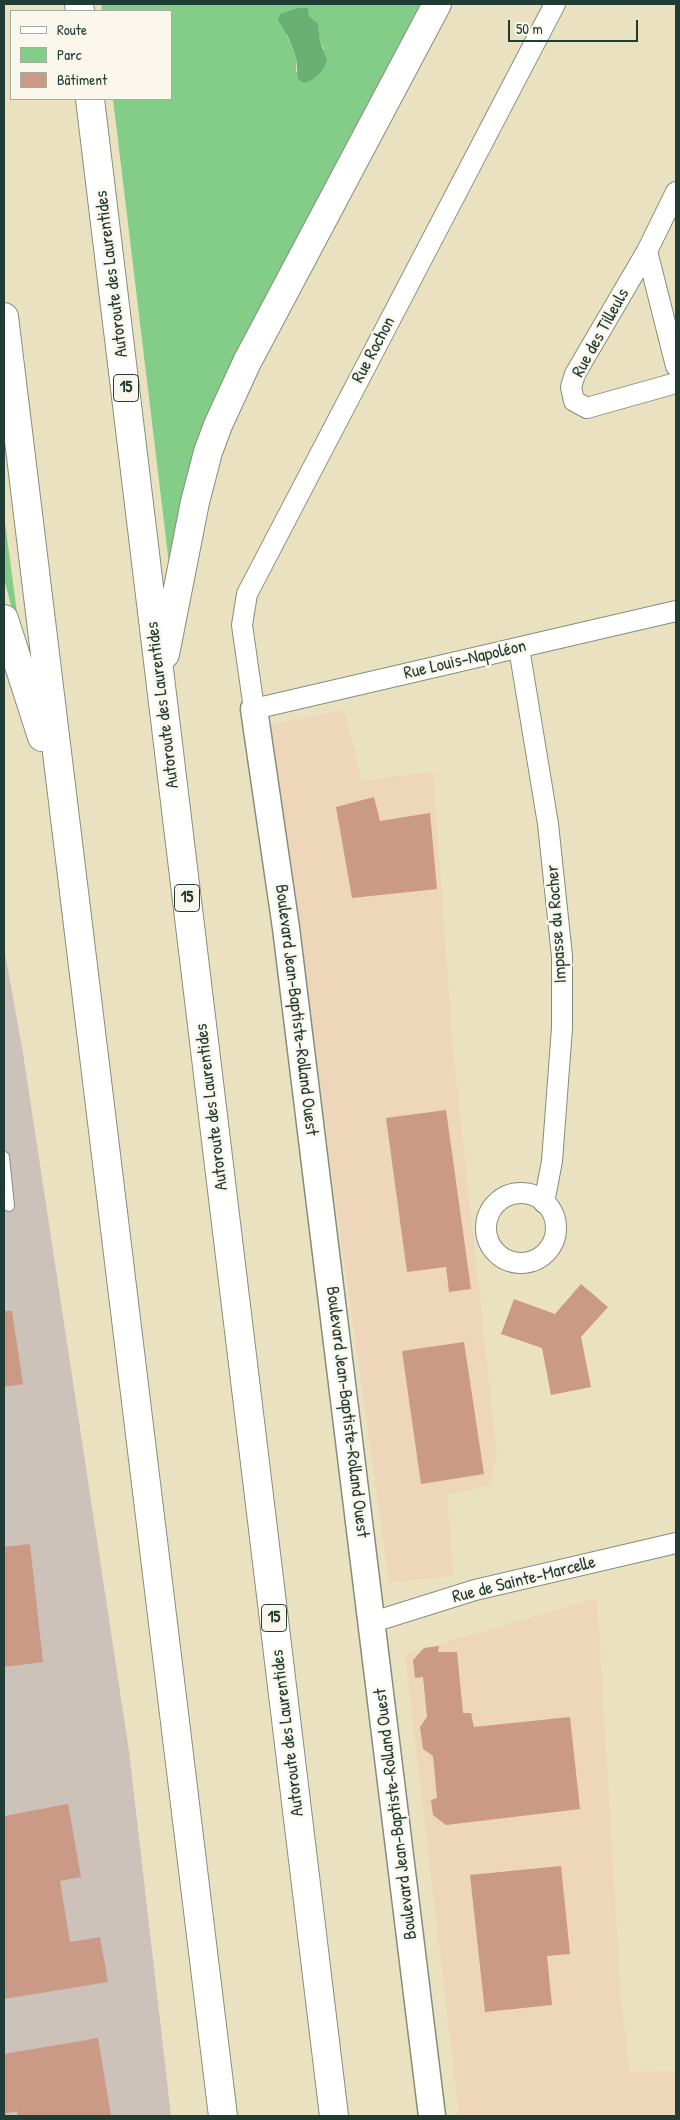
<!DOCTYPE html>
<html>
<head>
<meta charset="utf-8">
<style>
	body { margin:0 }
	#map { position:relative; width:680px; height:2120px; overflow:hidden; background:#eae1c0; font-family:"Patrick Hand",sans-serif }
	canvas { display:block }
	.frame { position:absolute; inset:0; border:5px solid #1f3d34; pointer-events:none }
	.legend { position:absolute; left:10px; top:10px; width:162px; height:90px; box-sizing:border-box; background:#fbf7ec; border:1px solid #a3ada2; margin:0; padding:6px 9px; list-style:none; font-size:15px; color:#1f3d34 }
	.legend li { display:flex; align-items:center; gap:10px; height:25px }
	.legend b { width:25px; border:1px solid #a3ada2 }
	.scale { position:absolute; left:508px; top:20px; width:130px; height:22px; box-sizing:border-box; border:2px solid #1f3d34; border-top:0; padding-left:6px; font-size:15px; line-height:18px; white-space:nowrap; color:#1f3d34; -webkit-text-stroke:4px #fbf7ec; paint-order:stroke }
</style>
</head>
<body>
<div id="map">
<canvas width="680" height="2120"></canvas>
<div class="frame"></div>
<ul class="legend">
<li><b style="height:6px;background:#fff"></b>Route</li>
<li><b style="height:14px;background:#83cd89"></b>Parc</li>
<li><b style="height:14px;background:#cb9a86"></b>Bâtiment</li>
</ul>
<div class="scale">50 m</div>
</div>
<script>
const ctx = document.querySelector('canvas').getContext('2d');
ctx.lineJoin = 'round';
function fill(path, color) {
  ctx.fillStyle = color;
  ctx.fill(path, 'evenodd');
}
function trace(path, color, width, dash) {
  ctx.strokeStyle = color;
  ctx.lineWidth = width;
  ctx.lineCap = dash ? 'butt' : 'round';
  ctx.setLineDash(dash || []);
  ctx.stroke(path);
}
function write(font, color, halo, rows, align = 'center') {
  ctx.font = font + ' "Patrick Hand",sans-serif';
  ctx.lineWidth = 5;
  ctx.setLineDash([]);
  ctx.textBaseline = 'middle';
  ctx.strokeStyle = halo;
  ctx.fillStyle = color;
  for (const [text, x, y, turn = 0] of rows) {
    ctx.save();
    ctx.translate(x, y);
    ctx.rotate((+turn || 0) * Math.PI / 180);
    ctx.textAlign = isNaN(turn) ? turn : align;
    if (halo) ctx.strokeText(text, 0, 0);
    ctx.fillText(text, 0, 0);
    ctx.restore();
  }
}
fill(new Path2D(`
	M344 710 362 781 433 772 453 1049 497 1455 490 1485 447 1495 454 1576 389 1582 269 725Z
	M597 1598 621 1998 630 2072 676 2071V2116H459L405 1654Z`), '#eed6bb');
fill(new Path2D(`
	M4 948 23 1053 129 1751 171 2116H4Z`), '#ccc2b9');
fill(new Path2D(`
	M101 4H424L239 348 170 572 113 99H171V11H102ZM308 8 309 16 318 25 320 41 324 49 296 72V57L284 29Z
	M4 515 21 643 4 579Z`), '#83cd89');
fill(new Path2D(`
	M299 8H308L309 16 318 24 320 41 327 61C322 73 316 79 304 83L298 79 296 57 288 37 278 20 280 14Z`), '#6ab075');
fill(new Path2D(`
	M374 797 380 821 430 813 437 889 352 898 336 807Z
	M446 1110 471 1289 449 1292 446 1267 407 1272 386 1118Z
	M581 1284 608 1307 581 1337 591 1387 551 1395 542 1348 501 1334 514 1299 555 1314Z
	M4 1311H12L23 1384 4 1387Z
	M464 1342 484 1474 421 1484 402 1351Z
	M30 1544 43 1662 4 1667V1547Z
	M439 1646 438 1652H457L463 1713H471L474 1727 570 1717 580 1809 446 1825 433 1815 431 1800 437 1798 433 1756 423 1749 420 1727 427 1717 423 1677 415 1678 413 1660 424 1648Z
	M68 1804 81 1877 60 1881 70 1942 100 1937 108 1982 4 1999V1816Z
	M561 1866 570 1954 547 1956 552 2005 485 2012 470 1875Z
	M98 2038 111 2116H17V2111L4 2114V2054Z`), '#cb9a86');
const service = new Path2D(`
	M4 1157 9 1206`);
const minor = new Path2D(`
	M555 4 247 594 242 625 254 709 676 611
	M676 192 647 251 676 366
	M647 251 575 374 571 387 574 401 587 408 676 383
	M519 648 548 824 562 956V1028L552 1161 544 1203
	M486 1228a35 35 0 1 1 70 0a35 35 0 1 1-70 0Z
	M373 1622 475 1590 676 1543`);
const tertiary = new Path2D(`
	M254 709 286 928 432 2116`);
const motorway = new Path2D(`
	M79 4 80 11
	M90 99 334 2116
	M4 317 223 2116
	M4 619 42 737
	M165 654 195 502 208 452 218 425 247 362 437 4`);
trace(service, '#848f7a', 12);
trace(minor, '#848f7a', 22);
trace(tertiary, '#848f7a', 29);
trace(motorway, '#848f7a', 30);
trace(service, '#fff', 10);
trace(minor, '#fff', 20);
trace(tertiary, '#fff', 26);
trace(motorway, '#fff', 28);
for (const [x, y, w] of [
	[126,388,25],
	[187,898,25],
	[274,1618,25]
]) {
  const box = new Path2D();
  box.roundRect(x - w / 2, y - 13.5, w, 27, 4);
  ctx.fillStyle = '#fbf7ec';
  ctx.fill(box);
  trace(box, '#1f3d34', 1);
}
write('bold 16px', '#1f3d34', null, [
	["15",126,388],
	["15",187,898],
	["15",274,1618]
]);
write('18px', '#1f3d34', '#fbf7ec', [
	["Autoroute des Laurentides",112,274,-97],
	["Rue des Tilleuls",601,333,-61],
	["Rue Rochon",374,350,-62],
	["Rue Louis-Napoléon",465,660,-13],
	["Autoroute des Laurentides",163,705,-97],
	["Impasse du Rocher",557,924,-94],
	["Boulevard Jean-Baptiste-Rolland Ouest",296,1010,83],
	["Autoroute des Laurentides",212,1107,-97],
	["Boulevard Jean-Baptiste-Rolland Ouest",347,1412,83],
	["Rue de Sainte-Marcelle",524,1580,-14],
	["Autoroute des Laurentides",288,1733,-97],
	["Boulevard Jean-Baptiste-Rolland Ouest",396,1814,-97]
]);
</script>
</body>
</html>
